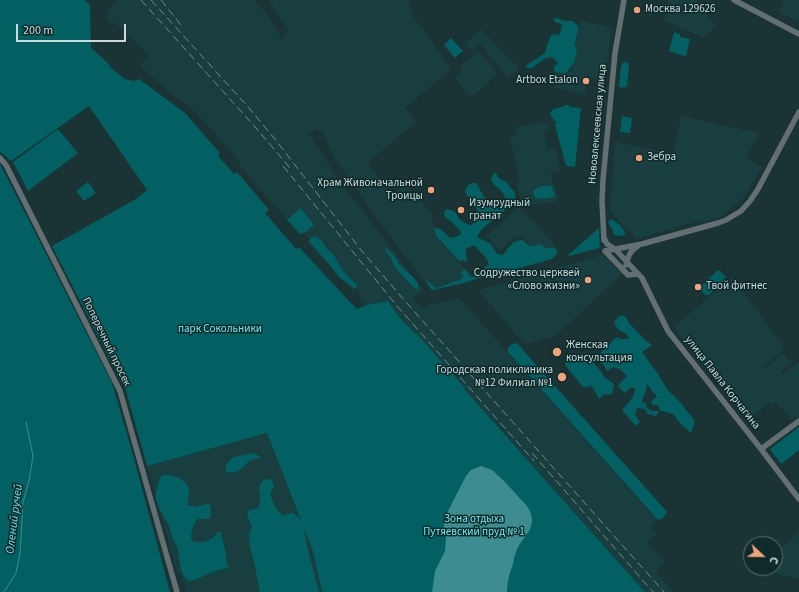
<!DOCTYPE html>
<html>
<head>
<meta charset="utf-8">
<style>
	body { margin:0 }
	#map { position:relative; width:799px; height:592px; overflow:hidden; background:#1a3435; font-family:"Source Sans 3",sans-serif }
	canvas { display:block }
	.north { position:absolute; left:743px; top:536px; width:40px; height:40px; box-sizing:border-box; background:#0f2a2b; border:1px solid #5a7071; border-radius:50%; rotate:112deg; font-size:11px; font-weight:700; line-height:16px; text-align:center; color:#cadada }
	.north::after { content:''; display:block; margin:auto; width:14px; height:18px; background:#f0a279; clip-path:polygon(50% 0,100% 100%,50% 72%,0 100%) }
	.scale { position:absolute; left:16px; top:24px; width:110px; height:18px; box-sizing:border-box; border:2px solid #cadada; border-top:0; padding-left:5px; font-size:12px; line-height:14px; white-space:nowrap; color:#cadada; -webkit-text-stroke:3px #0f2a2b; paint-order:stroke }
</style>
</head>
<body>
<div id="map">
<canvas width="799" height="592"></canvas>
<div class="north">С</div>
<div class="scale">200 m</div>
</div>
<script>
const ctx = document.querySelector('canvas').getContext('2d');
ctx.lineJoin = 'round';
function fill(path, color) {
  ctx.fillStyle = color;
  ctx.fill(path, 'evenodd');
}
function trace(path, color, width, dash) {
  ctx.strokeStyle = color;
  ctx.lineWidth = width;
  ctx.lineCap = dash ? 'butt' : 'round';
  ctx.setLineDash(dash || []);
  ctx.stroke(path);
}
function write(font, color, halo, rows, align = 'center') {
  ctx.font = font + ' "Source Sans 3",sans-serif';
  ctx.lineWidth = 3;
  ctx.setLineDash([]);
  ctx.textBaseline = 'middle';
  ctx.strokeStyle = halo;
  ctx.fillStyle = color;
  for (const [text, x, y, turn = 0] of rows) {
    ctx.save();
    ctx.translate(x, y);
    ctx.rotate((+turn || 0) * Math.PI / 180);
    ctx.textAlign = isNaN(turn) ? turn : align;
    if (halo) ctx.strokeText(text, 0, 0);
    ctx.fillText(text, 0, 0);
    ctx.restore();
  }
}
fill(new Path2D(`
	M117 0H254L265 12 279 34 281 40 284 38V34L289 30 274 10 269 0H408L413 16 451 69 405 108 416 122 367 163 392 195 406 184 431 213 437 238 461 265H462L475 280 432 291 384 228 335 159 329 147 330 146 327 143 324 136 325 135 321 131 315 130 309 134 340 182 423 290 413 298 423 309 428 305 459 298 657 520 650 526 657 534 647 543 666 562 656 572 674 592H645L400 318 388 301 367 305 359 296V290L357 289 353 292 307 242 310 239 304 233 314 225 302 208 287 220 240 166V164L232 152 196 113 178 97 176 98 139 65 149 56 114 22 110 23 106 18 110 16 106 10 118 2Z
	M669 0H695L717 26 704 38 664 20 667 2Z
	M785 0H799V22L779 12Z
	M580 21 612 27 604 80 589 78 585 94 554 88 555 82 553 81 555 69 571 71Z
	M481 29 520 69 508 78 480 44 471 51 465 44Z
	M478 51 498 74 471 97 455 78 463 71 459 67Z
	M681 116 759 133 746 158 762 167 746 194 741 200 721 217 703 223 702 220 636 239 610 211 615 142 673 153Z
	M548 122 550 130 544 131 548 150 555 149 561 169 550 173 558 197 555 202 530 205 523 207 516 184 520 182 510 137 517 135 515 127Z
	M519 207 529 219 530 218 548 237 560 252 536 251 521 235 519 237 517 235 500 251 487 236Z
	M603 255 622 274 554 337 525 344 479 292V290Z
	M731 277 745 295 785 348 762 368 764 369 784 353 792 363 780 371 783 374 799 362V415L792 421 776 401 772 404 771 402 748 420 674 327 706 300Z
	M267 433 313 551 322 592H186L181 574 177 573 147 466Z
	M799 533V579L778 574 773 568H775V552Z`), '#183e3f');
fill(new Path2D(`
	M0 0H84L90 5 91 48 107 62 111 68 125 79 133 81 139 79 185 113 220 153 218 156 234 174 237 172 269 210 265 213 296 249 299 247 348 300 357 309 367 305 388 301 400 318 415 334 416 333 465 388 464 389 645 592H322L313 551 304 528 307 546 319 592H260L255 567 250 547 249 535 252 527 247 515 249 510 258 508C264 496 254 488 265 479L272 480 274 487 270 494 275 507 283 516 290 513H294L301 520 267 433 147 466 126 391 52 246 136 199 147 190 89 106 11 161 3 154 0 152Z
	M555 18H557L565 21H573L578 26V30L575 44 577 52 573 64 565 74 554 71V67L558 63 552 57 546 58 531 68H527L526 67 527 65 545 53C546 47 549 41 551 35L560 34 562 24 555 22 554 20Z
	M674 32 680 34V37L690 39 686 56 676 54V53L669 51Z
	M451 38 463 51 455 58 444 45Z
	M625 62H627L629 65 627 86C625 88 621 88 619 86L621 66 623 63Z
	M567 105H569V107L581 108 575 167 566 166 555 125 557 121 553 122 554 120 550 114 552 110Z
	M622 116 632 118 630 133 620 132Z
	M58 129 78 153 28 191 13 162Z
	M0 164 112 383 130 444 170 592H0Z
	M494 173H496C498 178 501 180 507 182 512 193 517 188 515 203L503 212 502 217C492 219 481 228 477 237L491 244 497 254 503 255C509 247 512 240 523 240 529 247 531 247 540 244L546 248H554L557 250V254L552 259 505 272 499 269V272L460 284 432 290 427 283V281L436 288C444 286 451 282 460 280L463 276 461 272 462 271 466 270 470 276 475 277 489 264C487 257 480 252 475 246H472L466 249V253L467 261 466 262 462 260 459 261 436 236 435 230V228C443 228 445 235 451 238L458 236 461 234V232L453 223 444 216 445 210 448 209 455 212 460 220 469 225H472L473 224 480 214 479 212 474 206 465 192 467 186 472 183H476L486 200 497 208 499 209 505 205C508 188 493 190 491 178Z
	M88 182 96 193 84 201 76 191Z
	M542 186H550L553 189 555 196C550 198 541 200 536 198 534 196 533 194 533 191L534 190Z
	M301 208 314 225 304 233 300 234 287 220Z
	M610 219C617 221 621 226 625 232V234L622 236 614 235 612 228 608 223Z
	M599 228 600 245 599 248 569 256 568 255Z
	M315 236 321 240 324 245 334 256 343 271 357 285V287L354 288 338 276 330 265 309 241 311 238Z
	M386 248C390 251 394 255 397 260 398 262 398 264 400 265 405 272 422 280 418 290L414 288 394 266 391 258 386 252 385 249Z
	M719 270 725 276V280L709 295H705L701 290 700 288 701 286 717 271Z
	M623 315 627 318 628 322 645 340 652 345 642 352 658 374 667 389 679 401 695 421 691 433 681 424 673 414 659 410V406L651 404 652 400 657 397 647 384 646 390 642 401 646 404 647 408 652 411H659L656 416 648 414 645 409 637 408 635 414 640 422 636 426 622 410C628 403 635 398 635 388H630L625 393 618 387 621 382 627 376 621 370 614 367 607 371 600 359V353L609 345 616 337 621 339H628L629 337C623 330 618 333 614 322L618 317Z
	M515 343 518 344 537 366 667 512C664 517 663 519 658 520L508 352 507 350C509 346 511 344 515 343Z
	M581 353 593 362 602 373 604 377 614 384 612 394 603 395 599 399 592 386 583 387 565 365 566 359Z
	M799 427V450L781 464 770 449Z
	M255 453 261 458C258 458 254 459 251 460 243 465 238 477 226 471V465L233 457Z
	M164 475C177 476 190 479 189 495 188 499 187 501 188 505L195 507 206 504H210L211 516 209 519H197C192 528 185 545 202 542 211 540 213 540 217 532H221L226 554V560L229 568 218 570 192 581C180 581 180 560 178 550 177 546 175 543 173 539 171 534 171 529 168 524 164 516 158 509 156 500 155 491 158 484 161 476Z`), '#026063');
fill(new Path2D(`
	M481 466 492 470 504 481 527 506C541 528 522 535 516 552 514 556 514 560 513 564 512 568 510 572 509 576 508 581 507 587 507 592H432L435 571 445 551 446 538 443 529 447 513 466 476 471 470Z`), '#3d8d90');
trace(new Path2D(`
	M4 592 16 573 20 553 23 502 29 481 33 456 26 422`), '#3d8d90', 1);
trace(new Path2D(`
	M734 0 799 34
	M0 158 6 165 120 391 177 592
	M604 238 607 244 615 249 642 278 668 331 761 449 799 499
	M604 240 602 201 603 180 615 53 624 0
	M605 251 642 244 718 223 726 220 741 211 750 201 758 189 799 112
	M605 251 628 275 638 274
	M626 265C628 257 630 250 638 246
	M761 449 799 421`), '#636f70', 5.5);
trace(new Path2D(`
	M141 0 256 128 290 168
	M151 0 249 108 274 138 361 250 405 301 664 592
	M161 0 181 25
	M283 166 397 306 534 461
	M532 453 653 592`), '#758a8a', 1, [8, 4]);
for (const [x, y, r, color] of [
	[637,10,4,"#f0a279"],
	[586,81,4,"#f0a279"],
	[639,158,4,"#f0a279"],
	[431,190,4,"#f0a279"],
	[461,210,4,"#f0a279"],
	[588,280,4,"#f0a279"],
	[698,287,4,"#f0a279"],
	[557,352,5,"#f0a279"],
	[562,377,5,"#f0a279"]
]) {
  const dot = new Path2D();
  dot.arc(x, y, r, 0, 2 * Math.PI);
  ctx.fillStyle = color;
  ctx.fill(dot);
  trace(dot, '#0f2a2b', 1.5);
}
write('11px', '#cadada', '#0f2a2b', [
	["Москва 129626",645,10],
	["Artbox Etalon",578,81,"right"],
	["Зебра",647,158],
	["Храм Живоначальной",423,184,"right"],
	["Троицы",423,197,"right"],
	["Изумрудный",469,204],
	["гранат",469,217],
	["Содружество церквей",580,274,"right"],
	["«Слово жизни»",580,287,"right"],
	["Твой фитнес",706,287],
	["Женская",566,346],
	["консультация",566,359],
	["Городская поликлиника",553,371,"right"],
	["№12 Филиал №1",553,384,"right"]
], 'left');
write('11px', '#cadada', '#0f2a2b', [
	["Новоалексеевская улица",598,124,-85],
	["Поперечный просек",106,342,64],
	["улица Павла Корчагина",722,383,52]
]);
write('11px', '#72e9ed', '#0f2a2b', [
	["парк Сокольники",220,330],
	["Зона отдыха",474,520],
	["Путяевский пруд № 1",474,533]
]);
write('italic 12px', '#6ce3e8', '#0f2a2b', [
	["Олений ручей",15,519,-83]
]);
</script>
</body>
</html>
